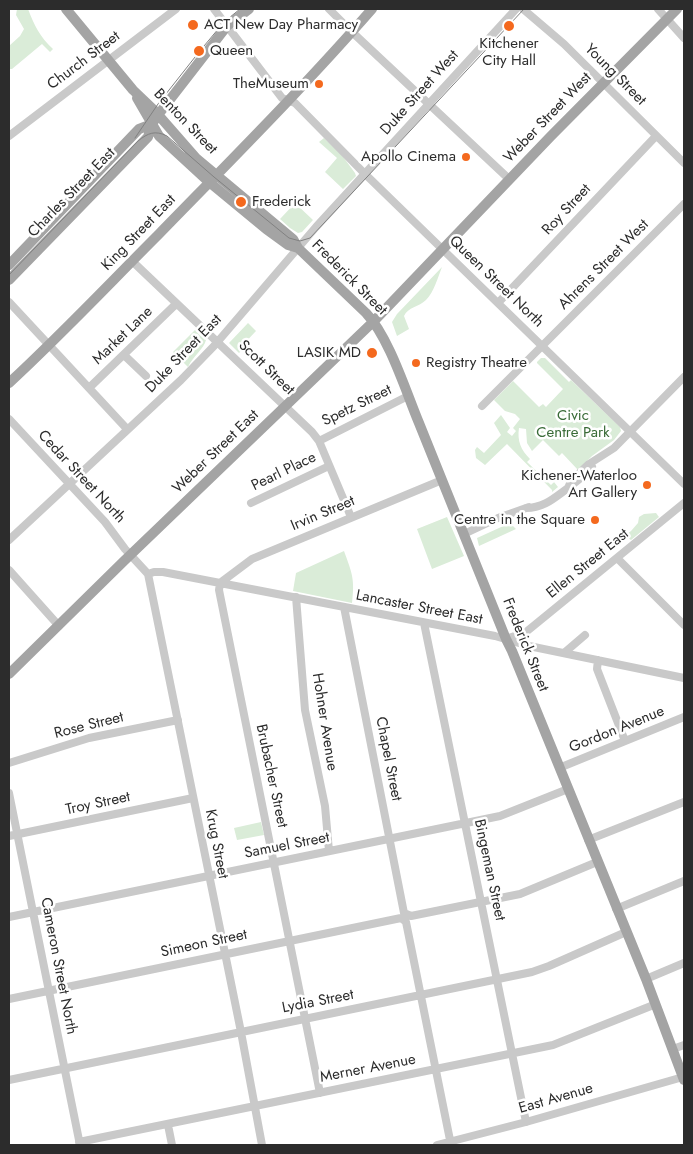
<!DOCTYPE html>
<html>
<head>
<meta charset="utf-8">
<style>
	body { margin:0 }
	#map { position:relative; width:693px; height:1154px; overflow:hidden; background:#fff; font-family:Jost,sans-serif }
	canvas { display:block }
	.frame { position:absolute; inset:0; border:10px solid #2c2c2c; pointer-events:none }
</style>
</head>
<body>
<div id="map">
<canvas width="693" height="1154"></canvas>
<div class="frame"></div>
</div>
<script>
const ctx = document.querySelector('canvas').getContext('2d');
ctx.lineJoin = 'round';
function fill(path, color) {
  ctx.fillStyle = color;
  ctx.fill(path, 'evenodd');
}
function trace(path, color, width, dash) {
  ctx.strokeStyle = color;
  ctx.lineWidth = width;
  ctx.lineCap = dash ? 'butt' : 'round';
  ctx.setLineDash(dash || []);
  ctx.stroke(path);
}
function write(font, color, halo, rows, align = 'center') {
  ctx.font = font + ' Jost,sans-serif';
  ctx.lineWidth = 5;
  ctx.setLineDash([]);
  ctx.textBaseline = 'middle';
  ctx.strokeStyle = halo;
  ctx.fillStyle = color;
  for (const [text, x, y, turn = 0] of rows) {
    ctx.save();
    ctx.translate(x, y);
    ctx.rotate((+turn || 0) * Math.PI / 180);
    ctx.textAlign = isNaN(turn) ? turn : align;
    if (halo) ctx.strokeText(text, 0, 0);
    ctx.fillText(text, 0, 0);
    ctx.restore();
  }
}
fill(new Path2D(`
	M17 9H28C34 25 40 37 53 49L50 52 42 44 12 69H9V46L20 36 24 29 16 15Z
	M324 138 341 154 355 173 356 176 343 189 325 172 337 158 319 142Z
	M295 203 313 220 302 232 298 233 290 228 280 219Z
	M442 267C438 277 434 292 426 300 419 307 408 307 404 316L409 329 397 336 392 322 397 314Z
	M248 323 256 331 240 348 242 350 239 353 229 343Z
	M195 330 206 340C204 349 193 356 188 367L173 352Z
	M541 358H545L569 382 571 380 620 427 621 431 614 440 592 456 578 470 562 453 559 456 543 440 532 451 527 443 526 429 519 428C517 441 521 450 530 459L527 462 551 485 554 482 558 487 552 492V490L507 444 485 465 476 458 475 450 477 447 484 453 501 435 494 423 501 415 510 428 507 432 512 436 516 431 513 428 520 419 515 414 505 411 494 400 513 381 539 407 543 404 546 407 563 389 537 363V362Z
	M656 513 659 517 631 540 628 538 627 534 631 531 638 523 639 517 644 514Z
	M447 517 464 556 432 569 417 529Z
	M510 523 516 529 479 546 477 538Z
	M344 551C352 573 355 579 352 603L293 591 296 573Z
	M261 822 264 835 237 840 234 828Z`), '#daecd8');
trace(new Path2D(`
	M214 9 282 98 295 103 364 173 684 484
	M329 9 352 32 509 179
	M523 9 564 44 684 163
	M658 9 684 38
	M9 136 176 9
	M132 261 312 432 319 441 351 517
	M9 302 127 429
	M498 303 656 136
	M124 355 146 376
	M89 388 176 304
	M482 406 684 204
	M9 419 105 522 125 549 148 574 241 1032 262 1145
	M319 441 408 396
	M568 488 571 481 589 464 614 448 684 377
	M251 503 329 466
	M526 508C544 508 554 498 568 488 577 481 584 476 592 467
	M464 534 498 518 529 507
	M9 540 181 380 214 346 316 227 516 9
	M617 558 684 625
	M9 570 59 626
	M148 574 154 572H163L495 636 529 646 684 678
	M220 583 219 590 320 1093
	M220 583 252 559 442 480
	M296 597 305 710 325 806 329 851
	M344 607 404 913 411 916 520 894 597 862
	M424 623 526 1122
	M506 639 526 632 684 503
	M564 653 585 635
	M598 660 597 669 625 741
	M9 763 89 738 178 720
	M559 768 684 717
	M9 793 80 1145
	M9 836 193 798
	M588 840 684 802
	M616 909 684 881
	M9 917 500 816 568 789
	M646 979 684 963
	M9 999 401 918 406 922 451 1145
	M673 1049 684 1045
	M9 1080 532 972 549 966 626 932
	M168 1125 172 1145
	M79 1142 553 1045 656 1004
	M437 1145 526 1122 683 1077`), '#c9c9c9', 8);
trace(new Path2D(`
	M66 9 133 90 154 110 196 158 293 239 298 248 366 313C389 337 406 392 419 423 448 495 477 567 506 639L512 651 646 979 684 1080
	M137 98 159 136 209 182 266 229 288 245 298 248
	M9 265 139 129 152 124
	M9 280 148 137 152 124 158 115 227 26 249 9
	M9 383C61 335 109 284 159 234 231 160 304 87 372 9
	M9 674 125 560 374 321 551 136 677 9`), '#a4a4a4', 10);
trace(new Path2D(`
	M135 138 158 104 199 52 224 22 240 9
	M9 275 138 141C148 133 155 130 167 136L214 177 289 238 300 241 310 238 524 9`), '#818181', 1);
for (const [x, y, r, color] of [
	[193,25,6,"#f4691e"],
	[509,26,6,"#f4691e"],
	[199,51,6,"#f4691e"],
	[319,84,5,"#f4691e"],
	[466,157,5,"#f4691e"],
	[241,202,6,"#f4691e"],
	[372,353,6,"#f4691e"],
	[416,363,5,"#f4691e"],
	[647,485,5,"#f4691e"],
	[595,520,5,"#f4691e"]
]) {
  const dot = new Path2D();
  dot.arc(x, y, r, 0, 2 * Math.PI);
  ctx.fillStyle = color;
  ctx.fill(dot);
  trace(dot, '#fff', 2);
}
write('15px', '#2c2c2c', '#fff', [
	["ACT New Day Pharmacy",204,25,"left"],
	["Kitchener",509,44,"center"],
	["City Hall",509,61,"center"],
	["Queen",210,51,"left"],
	["TheMuseum",309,84],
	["Apollo Cinema",456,157],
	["Frederick",252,202,"left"],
	["LASIK MD",361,353],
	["Registry Theatre",426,363,"left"],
	["Kichener-Waterloo",637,476],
	["Art Gallery",637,493],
	["Centre in the Square",585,520]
], 'right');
write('15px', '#2c2c2c', '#fff', [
	["Church Street",84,61,-37],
	["Young Street",615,75,45],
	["Duke Street West",420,93,-48],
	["Weber Street West",548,118,-46],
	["Benton Street",185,122,46],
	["Charles Street East",72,193,-46],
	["Roy Street",567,210,-47],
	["King Street East",139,233,-46],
	["Ahrens Street West",604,265,-45],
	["Frederick Street",349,278,45],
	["Queen Street North",496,282,44],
	["Market Lane",123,336,-44],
	["Duke Street East",184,354,-46],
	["Scott Street",266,368,44],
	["Spetz Street",357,406,-26],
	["Weber Street East",216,452,-44],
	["Pearl Place",284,472,-26],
	["Cedar Street North",81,477,47],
	["Irvin Street",323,514,-23],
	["Ellen Street East",588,564,-39],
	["Lancaster Street East",419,608,11],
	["Frederick Street",525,645,68],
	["Hohner Avenue",324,722,81],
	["Rose Street",89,726,-14],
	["Gordon Avenue",617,730,-22],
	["Chapel Street",388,759,79],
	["Brubacher Street",271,776,78],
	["Troy Street",98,804,-12],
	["Krug Street",216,844,79],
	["Samuel Street",287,846,-11],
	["Bingeman Street",489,870,78],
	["Simeon Street",204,944,-12],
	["Cameron Street North",58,966,79],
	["Lydia Street",318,1002,-11],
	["Merner Avenue",368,1069,-11],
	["East Avenue",556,1099,-16]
]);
write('15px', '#396b37', '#fff', [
	["Civic",573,416],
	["Centre Park",573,433]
]);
</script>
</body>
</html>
